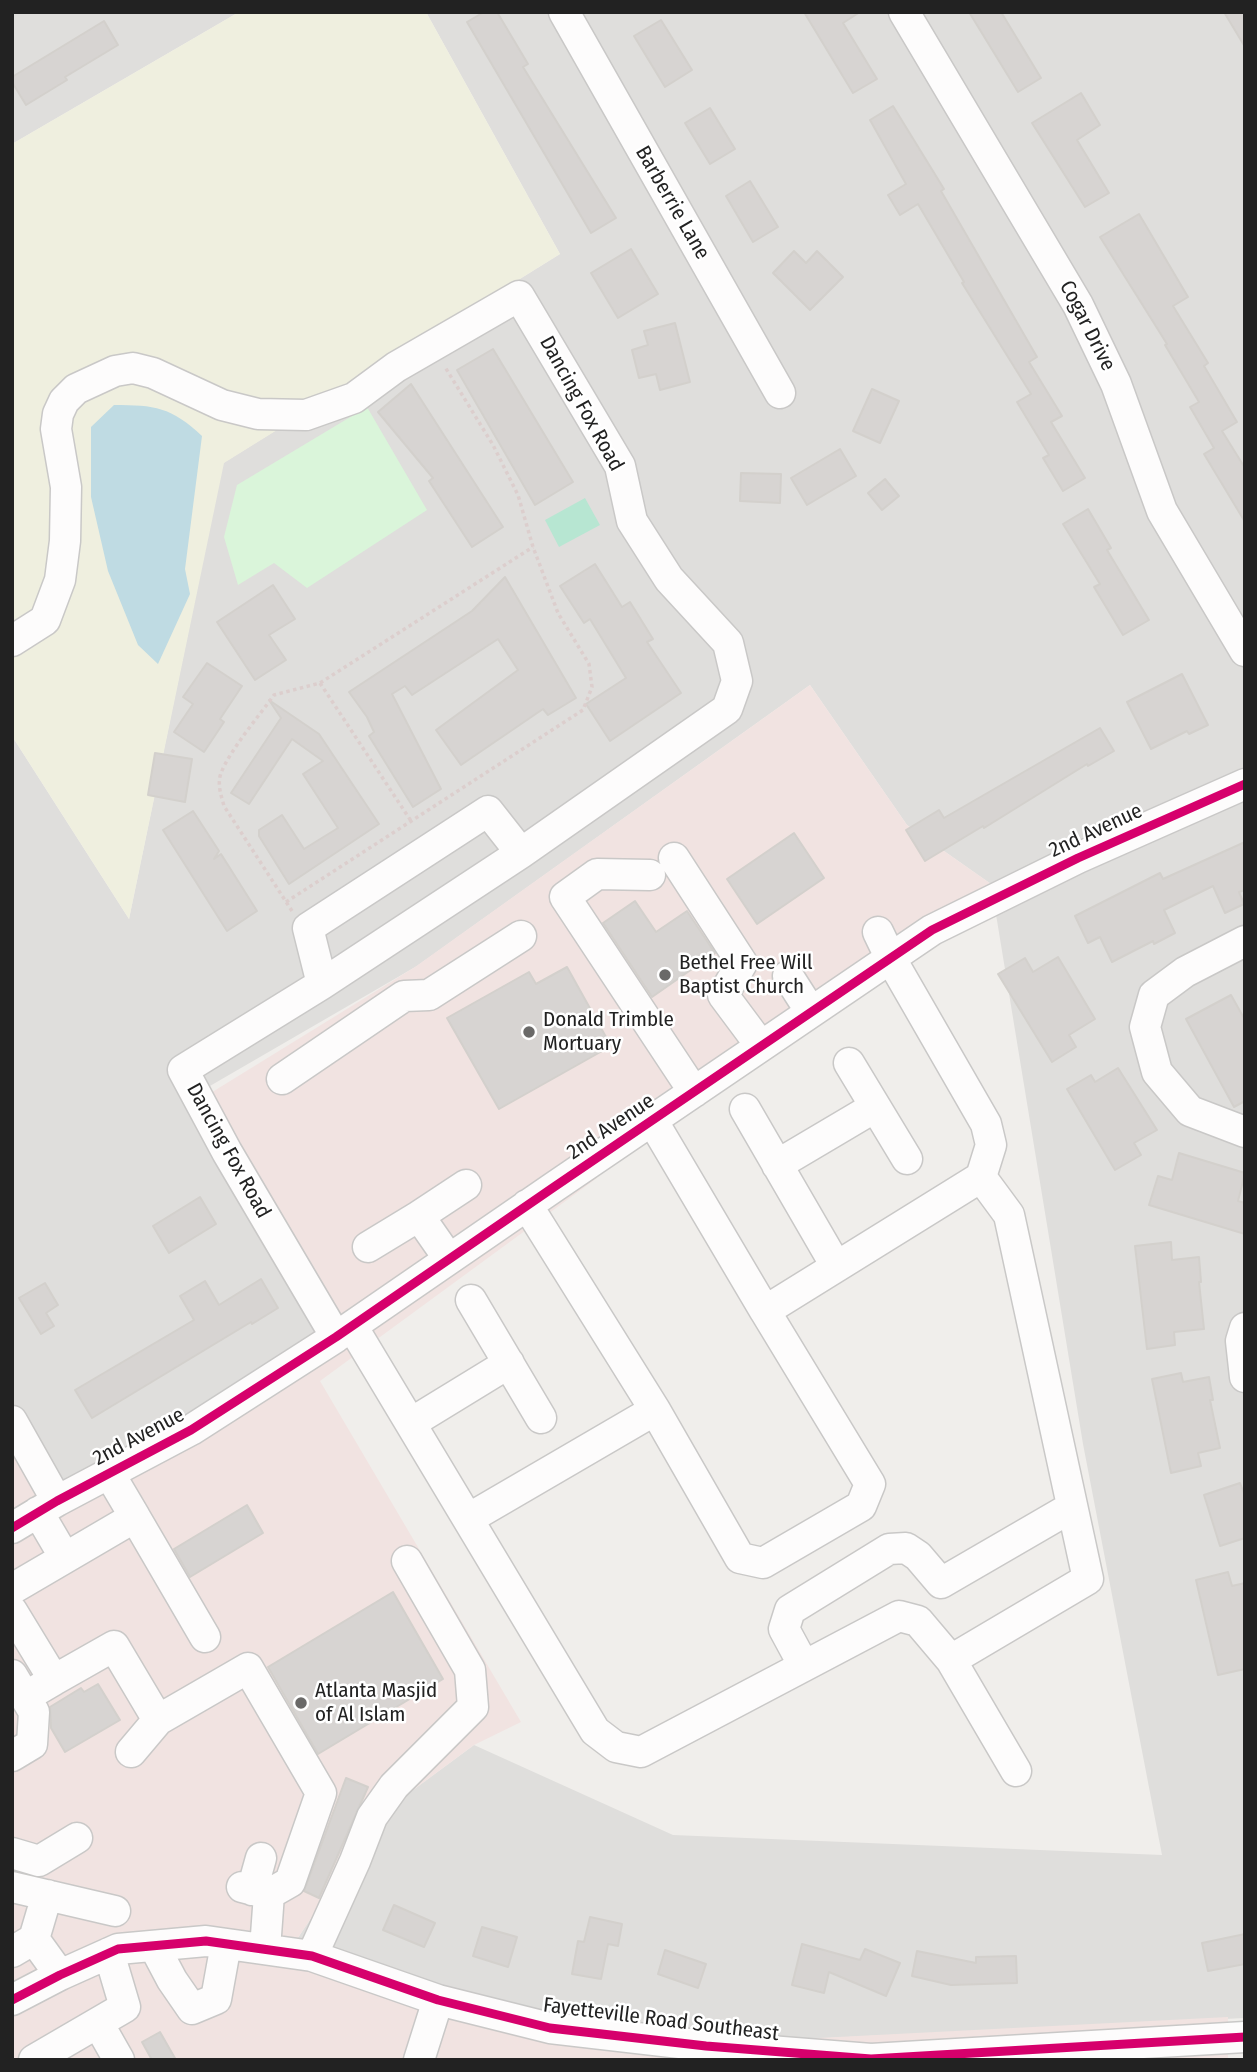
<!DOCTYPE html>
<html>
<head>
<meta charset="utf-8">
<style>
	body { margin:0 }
	#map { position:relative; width:1257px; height:2072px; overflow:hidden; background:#f0eeeb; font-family:"Fira Sans Condensed",sans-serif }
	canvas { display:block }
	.frame { position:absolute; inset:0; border:14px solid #222; pointer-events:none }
</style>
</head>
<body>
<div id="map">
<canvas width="1257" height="2072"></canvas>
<div class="frame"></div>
</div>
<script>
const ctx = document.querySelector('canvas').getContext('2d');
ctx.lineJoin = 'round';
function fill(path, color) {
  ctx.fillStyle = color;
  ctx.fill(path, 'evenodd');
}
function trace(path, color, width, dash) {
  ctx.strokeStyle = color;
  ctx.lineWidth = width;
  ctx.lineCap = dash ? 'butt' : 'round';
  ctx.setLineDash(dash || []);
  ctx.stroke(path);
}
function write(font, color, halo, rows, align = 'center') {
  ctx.font = font + ' "Fira Sans Condensed",sans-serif';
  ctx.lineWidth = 5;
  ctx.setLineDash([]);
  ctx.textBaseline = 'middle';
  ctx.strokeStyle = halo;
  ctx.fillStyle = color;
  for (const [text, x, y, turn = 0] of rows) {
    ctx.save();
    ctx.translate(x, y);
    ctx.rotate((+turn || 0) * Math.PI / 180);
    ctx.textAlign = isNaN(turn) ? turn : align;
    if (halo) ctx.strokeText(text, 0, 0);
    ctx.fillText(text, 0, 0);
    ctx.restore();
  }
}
fill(new Path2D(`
	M12 12H239L12 144Z
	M426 12H1245V2018L701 2044 413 2006 291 1948 382 1813 474 1745 673 1835 1162 1855 1083 1444 991 884 907 825 810 685 417 966 184 1101 325 1346 53 1495 12 1427V736L129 919 223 463 560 254Z`), '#dfdedc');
fill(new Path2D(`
	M810 685 907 825 991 884 579 1154 597 1178 320 1381 521 1722 474 1745 382 1813 291 1948 413 2006 701 2044 1228 2017V2060H12V1427L53 1494 324 1347 188 1107 415 967Z`), '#f1e3e1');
fill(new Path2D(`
	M239 12H426L560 254 224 463 129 919 12 736V144Z`), '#efefdf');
fill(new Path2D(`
	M367 407 427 510 307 588 274 563 238 585 224 537 237 485Z`), '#daf5da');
fill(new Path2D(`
	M585 498 600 525 559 547 545 520Z`), '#b7e6d2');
fill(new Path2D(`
	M114 405C155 405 171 407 202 436L185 569 190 594 158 664 138 645 108 571 91 497V427Z`), '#bfdbe3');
const building = new Path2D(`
	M484 12H497L528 64 523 67 616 218 591 233 467 22Z
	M804 12H860L843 23 877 79 853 93Z
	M969 12H1001L1041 78 1018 92Z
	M1224 12H1245V47Z
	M661 20 692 70 665 87 634 36Z
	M104 21 118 45 65 77 67 80 26 105 12 82V77Z
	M1081 93 1100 125 1077 140 1109 193 1085 207 1032 123Z
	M893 106 944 189 941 191 1037 357 1029 362 1062 416 1051 422 1085 478 1063 491 1043 458 1049 455 1017 402 1031 394 962 283 964 282 918 204 900 215 888 195 906 184 870 120Z
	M710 108 735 149 710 164 685 123Z
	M750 181 778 227 753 242 726 196Z
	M1139 214 1188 297 1173 306 1208 363 1204 366 1237 422 1222 431 1245 468V522L1204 454 1214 448 1190 407 1199 402 1165 345 1167 344 1100 237Z
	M631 249 658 294 618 318 591 273Z
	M794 251 806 263 817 251 843 277 810 310 773 273Z
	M675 323 690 382 660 390 656 374 639 378 632 350 648 345 644 331Z
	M493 349 573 482 535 505 457 370Z
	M411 384 503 527 472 547 429 481 433 478 378 412Z
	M872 389 899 401 880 443 853 431Z
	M840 449 856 476 807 505 791 478Z
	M741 473 781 474 780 503 740 501Z
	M885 479 899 496 882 510 868 493Z
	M1088 509 1111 548 1107 550 1149 620 1123 635 1094 587 1100 584 1063 524Z
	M595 564 622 607 630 602 653 639 647 642 681 693 610 741 586 704 626 678 590 619 584 623 560 586Z
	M505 577 576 698 548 715 543 709 461 765 436 730 518 670 498 639 412 695 405 686 392 694 441 789 413 807 369 736 374 732 367 717 349 692 472 611Z
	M273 585 295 619 269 635 286 660 255 680 217 622Z
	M207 663 242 686 220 719 224 722 204 752 174 732 193 704 183 697Z
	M1182 674 1208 725 1189 734 1187 731 1151 749 1127 702Z
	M269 700 319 734 379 824 289 884 259 836V830L282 815 304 849 338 828 303 774 323 761 292 739 249 804 231 793 281 718Z
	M1100 728 1114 751 1088 766 1087 764 984 828 983 826 925 861 906 830 939 810 944 818Z
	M155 753 192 759 185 802 148 795Z
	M193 811 219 851 214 859 221 854 257 911 227 931 163 830Z
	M794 833 824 878 757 924 727 879Z
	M1245 842V890L1239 892 1244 904 1225 913 1213 886 1164 910 1175 933 1154 944 1153 941 1112 962 1100 937 1088 943 1075 916 1160 873 1163 879Z
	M635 901 656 932 687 911 715 953 652 997 603 923Z
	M1058 957 1095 1019 1069 1035 1076 1047 1052 1062 998 974 1025 958 1033 972Z
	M567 967 611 1046 499 1109 447 1018 529 972 536 984Z
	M1231 995 1245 1020V1101L1234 1107 1186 1019Z
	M1118 1068 1157 1130 1134 1143 1141 1155 1115 1170 1067 1089 1091 1075 1095 1082Z
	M1179 1153 1245 1173 1238 1201 1245 1203V1234L1149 1205 1158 1176 1172 1180Z
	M200 1197 216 1224 169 1253 153 1226Z
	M1171 1242 1172 1260 1199 1257 1201 1282H1199L1204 1329 1174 1332 1175 1345 1147 1349 1135 1246Z
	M261 1279 278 1308 252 1324 251 1322 92 1418 75 1390 194 1320 180 1296 205 1281 219 1305Z
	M45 1283 58 1305 46 1313 54 1326 41 1334 19 1298Z
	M1181 1373 1183 1382 1209 1377 1213 1400H1210L1220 1448 1198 1453 1201 1466 1171 1473 1152 1379Z
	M1240 1483 1245 1496V1538L1220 1546 1204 1495Z
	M247 1505 263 1533 190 1577 174 1549Z
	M1228 1572 1232 1586 1245 1583V1669L1218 1675 1196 1580Z
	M393 1592 443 1679 318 1754 268 1667Z
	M98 1684 120 1720 65 1752 51 1728 50 1707 81 1688 84 1692Z
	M346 1778 368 1787 319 1898 304 1891Z
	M394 1905 435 1923 424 1947 383 1930Z
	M590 1917 622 1924 618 1946 608 1944 601 1979 572 1974 578 1941 584 1942Z
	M482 1927 517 1937 508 1967 473 1956Z
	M1245 1934V1964L1208 1971 1202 1943Z
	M802 1944 860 1960 865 1949 900 1963 886 1996 829 1972 824 1993 792 1985Z
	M665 1950 706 1964 698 1988 658 1974Z
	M917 1951 976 1963V1957L1016 1956 1017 1983 951 1985 912 1976Z
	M160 2032 176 2060H152L142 2042Z`);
fill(building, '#d7d4d2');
trace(building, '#d3d0cc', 2);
const minor = new Path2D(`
	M564 12 780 393
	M904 12 1078 305 1116 384 1162 511 1245 651
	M12 641 45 620 60 580 65 541 66 487 56 429 58 414 64 401 76 389 115 371 133 368 153 373 222 405 258 414 306 415 354 398 396 367 519 296 620 466 632 521 669 579 728 643 737 681 727 709 521 853 322 984 183 1070 227 1152 336 1337
	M674 858 742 963 723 995 761 1046
	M650 875 597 874 565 897 694 1092
	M1245 941 1185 972 1154 995 1145 1027 1157 1072 1190 1111 1245 1132
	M788 976 811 1012
	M322 984 308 928 488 811 521 853
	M849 1063 907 1159
	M282 1079 404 996 429 995 521 936
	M745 1109 836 1266
	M652 1120 765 1311 981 1177 991 1145 986 1124 891 959 878 932
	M777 1165 875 1107
	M419 1216 466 1185
	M368 1247 419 1216 449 1259
	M471 1300 541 1418
	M352 1326 595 1731 616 1747 641 1752 899 1616 918 1621 951 1660 1088 1579 1009 1215 981 1177
	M1245 1328 1241 1341 1245 1377
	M655 1410 740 1558 763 1563 861 1506 870 1484 765 1311
	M12 1421 57 1501
	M411 1423 509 1363
	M38 1512 65 1558
	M135 1517 205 1637
	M468 1519 655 1410 527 1205
	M12 1528 57 1501 191 1430 336 1337 554 1187 932 930 1078 858 1245 784
	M12 1589 135 1517 109 1473
	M12 1611 54 1680 25 1697
	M951 1660 1016 1771
	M804 1666 784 1629 790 1610 889 1549 906 1548 918 1556 941 1583 1072 1507
	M12 1675 34 1712 32 1744 12 1756
	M54 1680 114 1646 158 1720
	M131 1752 158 1720 248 1668 321 1793 290 1882 269 1894 242 1887
	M12 1853 39 1861 77 1838
	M12 1887 115 1911
	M252 1890 261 1858
	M47 1895 34 1939 60 1975
	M154 1946 172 1980 192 2009 216 1999 226 1944
	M265 1949 269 1894
	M12 1952 34 1939
	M312 1956 355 1861 372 1817 394 1786 473 1707 470 1670 407 1561
	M12 2000 60 1975 118 1949 206 1941 312 1956 438 2000 550 2028 706 2046 871 2059 1245 2037
	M98 2023 119 2060
	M34 2060 125 2007 109 1953
	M419 2060 438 2000`);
trace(minor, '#c9c8c7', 33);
trace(new Path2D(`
	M320 683 411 821
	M286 902 583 710 592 687 589 664 558 613 533 547 518 495 493 445 445 367
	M292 911 224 806C221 795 217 784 221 773 230 750 259 716 274 695L320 683 533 547`), '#dccecd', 3.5, [3.5, 3.5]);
trace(minor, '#fdfcfc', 30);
trace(new Path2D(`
	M12 1528 57 1501 191 1430 336 1337 554 1187 932 930 1078 858 1245 784
	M12 2000 60 1975 118 1949 206 1941 312 1956 438 2000 550 2028 706 2046 871 2059 1245 2037`), '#d6006c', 9);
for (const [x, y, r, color] of [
	[665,975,7,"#6a6968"],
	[529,1032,7,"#6a6968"],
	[301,1703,7,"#6a6968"]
]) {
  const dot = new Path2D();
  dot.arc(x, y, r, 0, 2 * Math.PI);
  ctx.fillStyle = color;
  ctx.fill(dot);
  trace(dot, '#fff', 2.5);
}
write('21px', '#222', '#fff', [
	["Barberrie Lane",672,203,60],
	["Cogar Drive",1087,326,63],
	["Dancing Fox Road",581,404,61],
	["2nd Avenue",1096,831,-25],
	["2nd Avenue",611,1127,-34],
	["Dancing Fox Road",228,1151,61],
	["2nd Avenue",139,1437,-28],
	["Fayetteville Road Southeast",661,2020,7]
]);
write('21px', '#222', '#fff', [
	["Bethel Free Will",679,963],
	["Baptist Church",679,987],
	["Donald Trimble",543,1020],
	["Mortuary",543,1044],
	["Atlanta Masjid",315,1691],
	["of Al Islam",315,1715]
], 'left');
</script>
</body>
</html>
